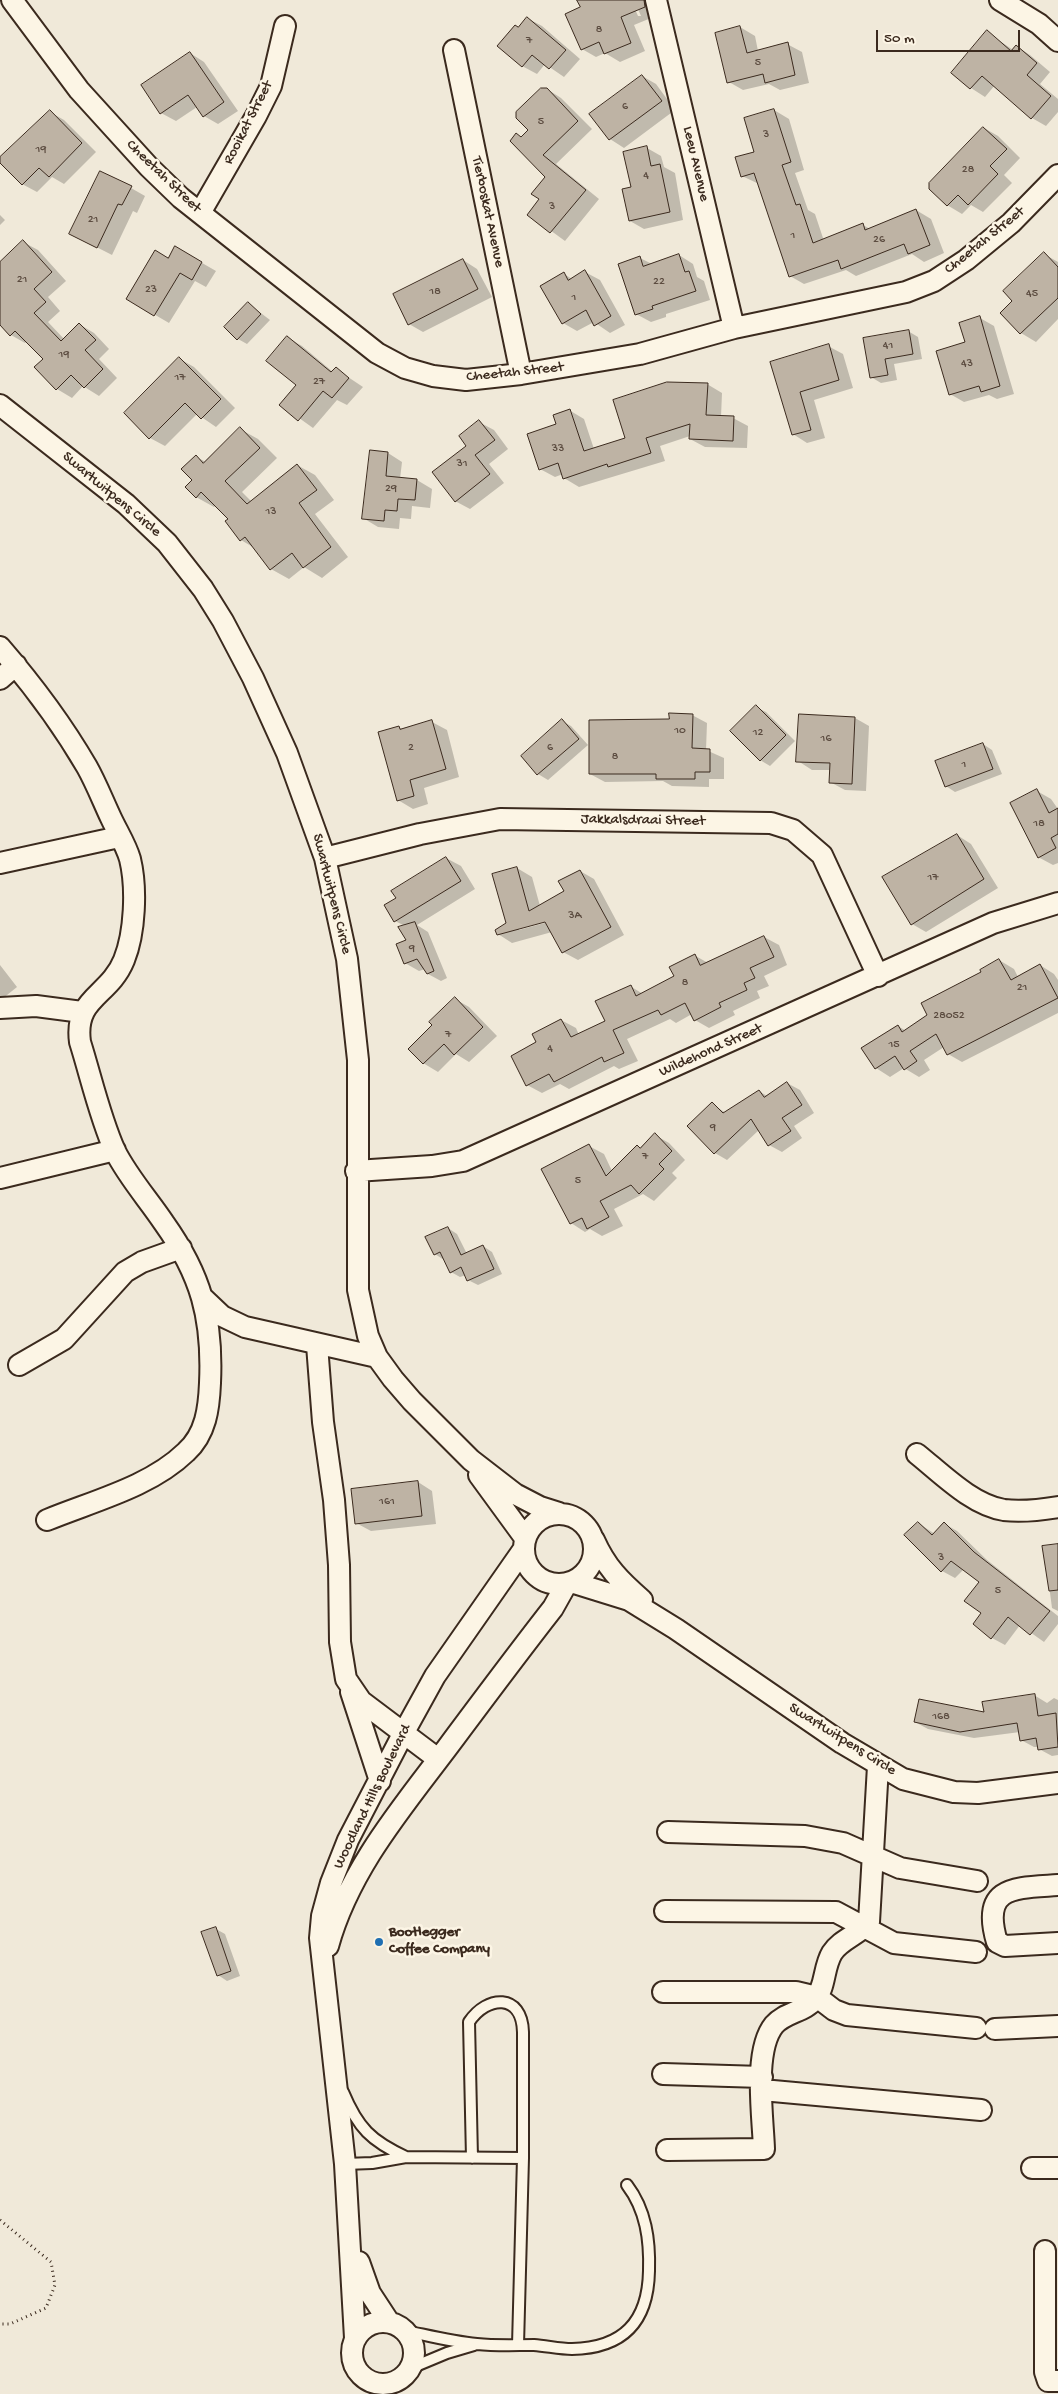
<!DOCTYPE html>
<html>
<head>
<meta charset="utf-8">
<style>
	body { margin:0 }
	#map { position:relative; width:1058px; height:2394px; overflow:hidden; background:#f0e9d9; font-family:"Gochi Hand",sans-serif }
	canvas { display:block }
	.scale { position:absolute; left:876px; top:30px; width:144px; height:22px; box-sizing:border-box; border:2px solid #3b2a1e; border-top:0; padding-left:6px; font-size:15px; line-height:18px; white-space:nowrap; color:#3b2a1e; -webkit-text-stroke:4px #fcf5e5; paint-order:stroke }
</style>
</head>
<body>
<div id="map">
<canvas width="1058" height="2394"></canvas>
<div class="scale">50 m</div>
</div>
<script>
const ctx = document.querySelector('canvas').getContext('2d');
ctx.lineJoin = 'round';
function fill(path, color) {
  ctx.fillStyle = color;
  ctx.fill(path, 'evenodd');
}
function trace(path, color, width, dash) {
  ctx.strokeStyle = color;
  ctx.lineWidth = width;
  ctx.lineCap = dash ? 'butt' : 'round';
  ctx.setLineDash(dash || []);
  ctx.stroke(path);
}
function write(font, color, halo, rows, align = 'center') {
  ctx.font = font + ' "Gochi Hand",sans-serif';
  ctx.lineWidth = 5;
  ctx.setLineDash([]);
  ctx.textBaseline = 'middle';
  ctx.strokeStyle = halo;
  ctx.fillStyle = color;
  for (const [text, x, y, turn = 0] of rows) {
    ctx.save();
    ctx.translate(x, y);
    ctx.rotate((+turn || 0) * Math.PI / 180);
    ctx.textAlign = isNaN(turn) ? turn : align;
    if (halo) ctx.strokeText(text, 0, 0);
    ctx.fillText(text, 0, 0);
    ctx.restore();
  }
}
fill(new Path2D(`
	M579 0H631L638 16H641L634 0H643L651 18 634 25 645 51 620 62 605 53 596 57 582 49V8Z
	M527 18 542 26 580 59 564 77 545 64 537 74 522 66 519 28Z
	M740 27 755 36 758 51 787 44 802 52 809 83 780 90 769 84 743 90 729 82Z
	M987 32 1013 50 1016 46 1030 55 1050 72 1040 84 1058 99V112L1046 126 1032 118 995 85 985 97 971 88 953 73Z
	M190 53 204 62 238 111 218 124 204 116 197 107 176 121 161 113Z
	M642 76 656 84 675 110 624 148 610 139 591 114Z
	M547 89 561 98 592 129 556 164 599 199 565 241 528 214 541 199 546 177 522 138 530 130Z
	M774 110 789 119 804 170 795 173 808 210 815 214 824 241 863 225 870 229 916 210 931 219 944 253 924 262 912 254 856 276 846 270 804 284 790 276 759 184 742 176Z
	M50 112 64 120 96 152 64 184 52 177 37 192 22 184 0 159Z
	M984 128 998 136 1020 158 1004 175 1012 183 983 212 971 205 962 214 947 205Z
	M647 148 661 156 664 167 675 173 683 220 644 229 630 221 633 188Z
	M131 188 145 196 137 213 133 211 112 255 71 234Z
	M0 215 5 220 0 225Z
	M23 242 38 250 66 281 48 297 60 311 48 322 64 339 79 324 94 333 109 349 99 359 117 378 99 396 83 386 72 398 57 389 36 367 44 359 27 341 25 343 11 335 0 323V263Z
	M176 248 216 271 206 287 195 281 169 323 128 299 168 259Z
	M1044 254 1058 262V319L1036 342 1021 333 1001 313 1014 301Z
	M679 255 693 264 697 277 704 281 710 300 666 314V317L651 322 636 314 640 258 652 264Z
	M463 260 477 269 492 297 423 332 409 324Z
	M585 272 600 280 625 325 610 333 594 322 577 331 563 323 564 274 572 279Z
	M249 304 270 320 247 344 238 339Z
	M980 318 994 326 1014 394 997 399 989 395 964 402 950 394 967 343Z
	M908 331 918 337 922 359 894 364 897 380 881 383 871 377 864 339Z
	M287 337 302 346 333 372 336 369 363 387 347 405 337 400 313 428 281 405 297 385Z
	M828 346 843 354 853 388 814 400 825 438 807 443 793 434 772 363Z
	M180 359 194 367 235 408 216 427 197 414 165 446 150 438Z
	M707 384 722 393 721 417 733 418 748 426 747 448 705 447 690 439V436L660 446 665 461 579 487 564 478 563 474 555 477 540 469 558 425 569 410 584 419 594 449 627 438Z
	M479 422 494 430 508 449 489 464 504 483 470 509 455 501 468 446Z
	M240 429 258 439 277 458 242 492 252 502 297 465 315 475 334 500 315 514 348 557 322 578 304 567 289 579 271 569 256 549 241 540 230 519 216 505 214 507 196 497 194 480 196 457 206 462Z
	M388 453 402 462 400 479 417 480 432 489 430 508 412 506 411 519 400 518 399 529 378 527 363 518Z
	M756 707 766 712 795 741 770 766 760 760Z
	M692 715 707 723 706 750 724 758V779H709V787L672 786 663 781 605 782 590 774 670 720Z
	M855 718 869 726 866 791 845 790 830 782 831 770H812L798 761Z
	M562 721 571 726 588 745 548 780 538 774 522 756Z
	M432 722 447 730 459 777 424 788 428 804 413 809 398 800 399 727 403 730Z
	M983 744 992 750 1002 774 955 792 946 786Z
	M1037 791 1051 799 1058 809V863L1053 865 1038 857Z
	M957 835 971 844 998 888 926 932 912 924Z
	M446 858 461 866 475 889 417 925 428 932 447 978 441 981 428 974 425 969 419 971 405 963 407 941 405 926 395 921 398 898Z
	M517 868 532 877 540 906 565 892 580 871 594 879 624 935 578 960 563 952 552 932 512 943 498 934 507 924ZM551 919 552 921 519 930V928Z
	M764 937 779 945 787 965 764 976 769 986 757 991 760 998 733 1011 735 1015 709 1028 695 1020 692 1014 676 1023 670 1019 627 1039 638 1061 619 1069 614 1066 569 1089 560 1084 542 1093 527 1085 538 1043 561 1020 576 1028 579 1035 607 1022 630 986 643 994 676 977 694 955 708 963Z
	M999 960 1014 969 1018 977 1040 965 1054 974 1058 980V1013L962 1062 948 1054 944 1047 924 1060 930 1070 919 1077 904 1068 890 1077 876 1068 898 1026 906 1031 929 1015Z
	M0 965 17 987 2 999 0 998Z
	M455 999 469 1007 497 1036 469 1062 456 1054 438 1072 423 1063 434 1025Z
	M787 1083 800 1090 814 1113 794 1126 802 1138 782 1152 769 1145 759 1130 727 1160 715 1153 712 1104 726 1113 759 1091 767 1096Z
	M655 1135 669 1143 685 1160 672 1173 677 1178 654 1201 643 1194 614 1209 623 1226 602 1236 590 1229 585 1232 571 1223 589 1146 604 1154 612 1171Z
	M448 1228 457 1234 467 1254 483 1246 492 1252 502 1274 478 1285 468 1280 466 1275 460 1277 451 1272 444 1260 435 1254Z
	M418 1482 432 1491 436 1524 371 1531 356 1523Z
	M918 1523 935 1534 945 1524 957 1531 987 1560 1058 1616V1624L1044 1642 1020 1625 1005 1645 992 1638 983 1613 981 1582 964 1569 955 1578 942 1571Z
	M1058 1545V1611L1052 1608 1044 1547Z
	M1034 1695 1047 1703 1054 1698 1058 1700V1755L1052 1756 1039 1749V1747H1034L1021 1740 1020 1732 974 1738 928 1729 915 1722 985 1714Z
	M216 1929 225 1934 240 1976 227 1981 218 1975Z`), '#0003');
const building = new Path2D(`
	M577 0H644L645 7 621 17 631 43 604 54 599 42 581 50 565 14 580 7Z
	M527 17 566 50 549 69 532 55 522 67 497 46 515 25 518 27Z
	M740 26 747 53 788 42 795 75 765 83 763 74 727 83 715 33Z
	M987 30 1011 51 1016 45 1037 63 1027 75 1051 96 1031 119 982 76 970 89 951 73Z
	M190 52 224 102 203 117 188 95 160 114 141 85Z
	M642 75 662 101 609 140 589 114Z
	M541 88H547L578 121 543 155 586 190 550 233 527 215 539 199 531 194 545 177 510 141 516 133 521 137 528 130 516 118V112Z
	M774 109 791 162 782 165 796 205 800 204 813 243 863 223 865 230 916 209 930 245 908 254 904 244 841 269 838 260 789 277 754 173 741 177 735 157 754 152 744 118Z
	M50 110 82 143 49 177 39 168 22 185 0 163V157Z
	M983 127 1007 149 990 166 998 174 968 205 958 195 947 206 929 189V183Z
	M647 146 651 166 660 164 670 212 629 221 622 189 631 187 623 152Z
	M100 171 132 186 122 205 118 204 97 248 69 234Z
	M23 240 52 272 34 289 46 302 34 313 61 341 79 323 96 340 85 350 103 369 84 388 71 375 56 390 34 367 43 359 15 331 10 336 0 325V262Z
	M175 246 202 262 192 280 180 273 154 316 126 299 155 250 168 258Z
	M1044 252 1058 267V298L1020 334 1000 313 1012 301 1003 291Z
	M679 254 685 272 689 271 696 291 652 306 653 309 635 315 618 264 640 256 643 266Z
	M463 259 478 289 408 325 393 294Z
	M585 270 611 316 594 326 586 310 562 324 540 286 564 272 568 280Z
	M248 302 261 314 237 340 224 327Z
	M980 316 1000 386 981 392 979 386 949 395 936 351 965 342 959 323Z
	M909 330 913 354 885 359 888 375 870 378 863 338Z
	M287 336 331 372 336 367 349 378 332 398 323 391 298 421 279 405 296 385 266 361Z
	M829 344 839 380 800 392 811 430 792 435 770 362Z
	M179 357 221 399 201 419 185 403 149 439 124 413Z
	M667 382 708 383 706 415 734 416 733 441 689 439 690 424 646 438 651 453 608 467 607 464 563 479 558 463 539 470 527 434 556 424 553 415 570 409 584 451 625 438 613 400Z
	M479 420 495 440 475 455 490 474 455 502 432 472 466 446 459 436Z
	M240 427 260 448 225 481 247 504 297 464 317 490 299 503 331 547 303 568 292 553 270 570 245 537 240 541 225 521 228 519 201 492 196 498 185 487 192 480 181 469 196 455 203 463Z
	M370 450 388 452 386 476 417 479 415 500 398 499 397 511 385 510 384 521 362 519Z
	M756 705 786 735 760 761 730 731Z
	M669 713 693 714 692 748 710 749V772H695V779H656V774H589V720L669 719Z
	M799 714 855 717 852 784 829 783 830 763 796 762Z
	M562 719 579 739 537 775 521 756Z
	M432 720 446 769 410 780 414 796 397 801 378 732 399 726 400 729Z
	M983 743 993 769 945 787 935 761Z
	M1037 789 1049 813 1058 808V834L1051 838 1056 848 1038 858 1010 803Z
	M957 834 984 879 911 925 882 877Z
	M446 857 461 881 394 922 384 905 396 898 391 891Z
	M517 867 529 911 564 891 558 881 580 870 611 927 562 953 545 922 497 935 495 930 506 923 492 874Z
	M415 922 434 971 427 974 417 959 404 964 396 944 406 940 398 927Z
	M764 936 774 957 750 968 755 978 744 983 747 990 719 1003 721 1007 694 1021 685 1003 661 1015 658 1010 613 1030 624 1053 604 1062 602 1057 554 1082 549 1074 526 1086 511 1056 536 1042 532 1034 561 1019 571 1037 605 1021 595 1001 631 985 636 996 674 976 669 967 695 954 700 965Z
	M999 959 1011 980 1040 964 1058 998 947 1055 936 1034 910 1051 917 1061 904 1070 895 1056 875 1069 861 1048 898 1025 902 1032 927 1015 921 1003 981 972 980 970Z
	M455 997 483 1027 454 1055 444 1044 423 1064 408 1049 432 1025 429 1022Z
	M787 1082 802 1105 782 1118 791 1131 768 1146 751 1119 714 1154 687 1126 712 1102 723 1113 759 1090 764 1097Z
	M655 1133 672 1151 659 1164 664 1169 639 1194 631 1185 600 1201 609 1217 587 1229 582 1218 570 1224 541 1169 589 1144 606 1176 637 1145 640 1148Z
	M448 1227 461 1255 483 1245 494 1269 467 1281 461 1267 450 1273 440 1252 434 1255 425 1237Z
	M418 1481 422 1516 355 1524 351 1489Z
	M918 1522 932 1535 944 1522 974 1552 1050 1611 1030 1635 1008 1617 991 1639 973 1624 981 1613 964 1601 979 1582 951 1561 941 1572 904 1535Z
	M1058 1544V1590L1049 1591 1042 1546Z
	M1035 1694 1038 1716 1056 1713 1058 1747 1038 1750 1036 1738 1020 1741 1017 1723 960 1732 914 1722 919 1699 984 1712 982 1702Z
	M216 1927 231 1971 217 1976 201 1932Z`);
fill(building, '#beb3a4');
trace(building, '#3b2a1e', 1);
const service = new Path2D(`
	M343 2092C358 2128 371 2141 406 2157
	M472 2158 469 2022C487 1995 522 1993 523 2032V2158L518 2345
	M345 2164 372 2163 406 2157 523 2158
	M406 2331C430 2336 453 2342 477 2344 496 2346 515 2345 534 2345 547 2346 560 2349 572 2349 623 2348 648 2322 649 2271 650 2240 646 2210 627 2185
	M411 2368 447 2353 474 2345`);
const minor = new Path2D(`
	M12 0 79 90 149 167 181 198 377 353 405 368 433 376 466 380 521 374 640 354 734 328 906 292 934 281 966 260 1011 223 1058 175
	M656 0 734 328
	M1000 0 1039 24 1058 41
	M454 50 521 374
	M200 213 256 116 271 86 285 26
	M0 405 126 504 167 543 203 589 223 621 253 678 287 753 325 858 347 959 358 1060V1290L368 1336 377 1357 393 1379 412 1401 471 1460 515 1494 540 1507 559 1513
	M0 647C32 684 62 724 87 767 96 783 103 801 111 818 117 831 126 845 130 859 137 888 135 933 124 960 109 997 74 997 80 1042 91 1077 100 1118 115 1151 128 1177 148 1199 164 1223 201 1275 213 1318 210 1383 209 1408 206 1434 186 1452 150 1487 93 1501 47 1520
	M0 679 16 665
	M325 858 420 834 500 819 771 823 793 830 822 855 878 976
	M0 863 119 837
	M0 1008 36 1006 82 1012
	M356 1171 432 1166 463 1161 993 923 1058 903
	M0 1178 115 1150
	M203 1298 222 1316 245 1327 377 1357
	M317 1345 323 1422 334 1500 339 1565 340 1642 346 1679 361 1701 438 1759
	M19 1365 64 1339 125 1272 142 1262 181 1248
	M917 1454C942 1474 972 1505 1004 1510 1022 1512 1040 1510 1058 1507
	M479 1475 525 1538
	M524 1549a35 35 0 1 1 70 0a35 35 0 1 1-70 0Z
	M594 1540C606 1567 620 1581 642 1600
	M571 1582 629 1600 676 1629 842 1743 903 1779 954 1792 978 1793 1058 1783
	M351 1692 380 1781
	M668 1832 805 1836 843 1843 900 1868 977 1881
	M1058 1885C1016 1888 980 1885 997 1942L1005 1946 1058 1943
	M665 1911 836 1912 894 1943 976 1952
	M328 1946C349 1870 401 1809 447 1748 482 1701 517 1654 553 1608L567 1583
	M663 1992H796L817 1997 834 2010 847 2015 976 2028
	M995 2029 1058 2026
	M663 2074 762 2077
	M762 2090 981 2110
	M667 2150 764 2149C763 2117 753 2051 774 2025 785 2012 805 2012 815 1999 826 1987 823 1968 832 1953 841 1939 859 1935 869 1922L878 1766
	M1032 2168H1058
	M1045 2251V2372L1048 2381H1058
	M359 2262 370 2293 389 2322
	M352 2353a31 31 0 1 1 62 0a31 31 0 1 1-62 0Z
	M355 2338 345 2164 320 1938 322 1916 331 1883 348 1840 403 1734 435 1676 523 1550`);
trace(service, '#3b2a1e', 14);
trace(minor, '#3b2a1e', 24);
trace(new Path2D(`
	M0 2220 51 2262 55 2285 46 2308 10 2324H0`), '#3b2a1e', 3, [1, 4]);
trace(service, '#fcf5e5', 10);
trace(minor, '#fcf5e5', 20);
for (const [x, y, r, color] of [
	[379,1942,5,"#1f6fb2"]
]) {
  const dot = new Path2D();
  dot.arc(x, y, r, 0, 2 * Math.PI);
  ctx.fillStyle = color;
  ctx.fill(dot);
  trace(dot, '#fcf5e5', 2);
}
write('12px', '#5c4c40', null, [
	["8",599,30],
	["7",529,41],
	["5",758,63],
	["6",625,107],
	["5",541,122],
	["3",766,135],
	["19",41,150],
	["28",968,170],
	["4",646,176],
	["3",552,207],
	["21",93,220],
	["1",793,236],
	["26",879,240],
	["21",22,280],
	["22",659,282],
	["23",151,290],
	["18",435,292],
	["45",1032,294],
	["1",574,298],
	["41",888,346],
	["19",64,355],
	["43",967,364],
	["17",180,378],
	["27",319,382],
	["33",558,449],
	["31",462,464],
	["29",391,489],
	["13",271,512],
	["10",680,731],
	["12",758,733],
	["16",826,739],
	["2",411,748],
	["6",550,748],
	["8",615,757],
	["1",964,765],
	["18",1039,824],
	["17",933,878],
	["3A",575,916],
	["9",412,949],
	["8",685,983],
	["21",1022,988],
	["28052",949,1016],
	["7",448,1035],
	["15",894,1045],
	["4",550,1049],
	["9",713,1128],
	["7",645,1157],
	["5",578,1181],
	["161",387,1502],
	["3",941,1558],
	["5",998,1591],
	["168",941,1717]
]);
write('15px', '#3b2a1e', '#fcf5e5', [
	["Rooikat Street",249,123,-63],
	["Leeu Avenue",695,164,77],
	["Cheetah Street",163,177,44],
	["Tierboskat Avenue",487,212,78],
	["Cheetah Street",985,241,-39],
	["Cheetah Street",515,373,-6],
	["Swartwitpens Circle",111,495,40],
	["Jakkalsdraai Street",643,821,1],
	["Swartwitpens Circle",331,894,76],
	["Wildehond Street",711,1051,-24],
	["Swartwitpens Circle",842,1740,32],
	["Woodland Hills Boulevard",373,1797,-64]
]);
write('bold 15px', '#3b2a1e', '#fcf5e5', [
	["Bootlegger",389,1933],
	["Coffee Company",389,1950]
], 'left');
</script>
</body>
</html>
